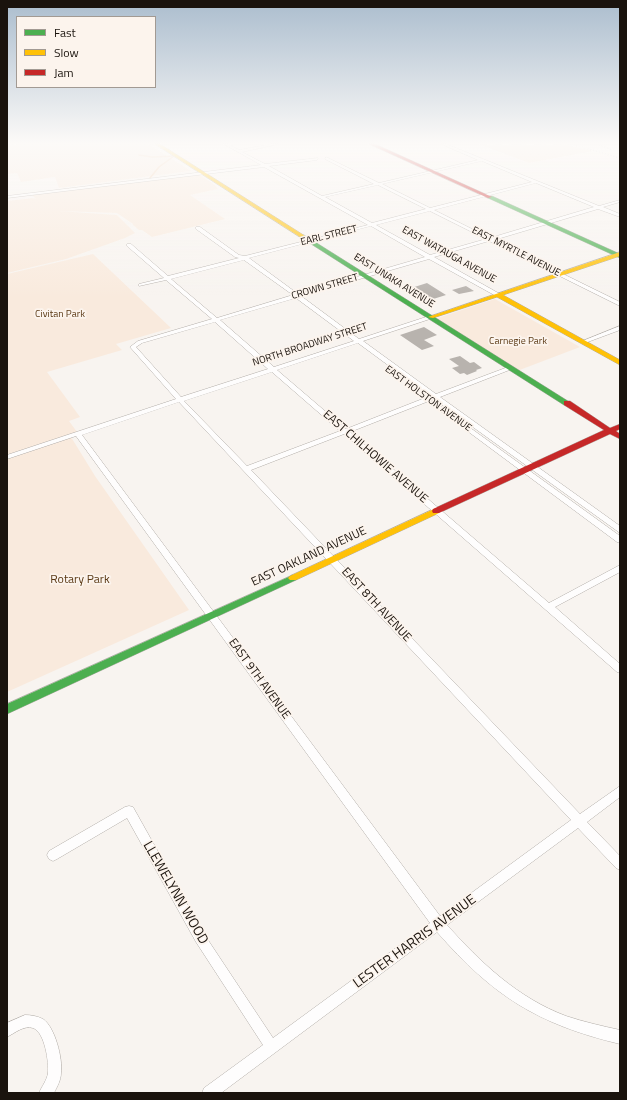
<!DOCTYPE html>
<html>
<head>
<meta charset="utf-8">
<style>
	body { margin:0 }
	#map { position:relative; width:627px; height:1100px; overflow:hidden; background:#f8f4f0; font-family:"Titillium Web",sans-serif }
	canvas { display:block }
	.frame { position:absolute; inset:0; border:8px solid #1a130d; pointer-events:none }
	.legend { position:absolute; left:16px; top:16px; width:140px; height:72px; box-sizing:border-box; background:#fcf4ed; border:1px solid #a29a93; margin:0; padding:5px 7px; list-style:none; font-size:12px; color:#1a130d }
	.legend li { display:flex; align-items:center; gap:8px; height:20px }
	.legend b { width:20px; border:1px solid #a29a93 }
</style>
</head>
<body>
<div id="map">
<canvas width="627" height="1100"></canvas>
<div class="frame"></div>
<ul class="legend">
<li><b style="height:5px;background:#4caf50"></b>Fast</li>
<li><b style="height:5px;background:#ffc107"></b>Slow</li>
<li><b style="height:5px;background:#c62828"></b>Jam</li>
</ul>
</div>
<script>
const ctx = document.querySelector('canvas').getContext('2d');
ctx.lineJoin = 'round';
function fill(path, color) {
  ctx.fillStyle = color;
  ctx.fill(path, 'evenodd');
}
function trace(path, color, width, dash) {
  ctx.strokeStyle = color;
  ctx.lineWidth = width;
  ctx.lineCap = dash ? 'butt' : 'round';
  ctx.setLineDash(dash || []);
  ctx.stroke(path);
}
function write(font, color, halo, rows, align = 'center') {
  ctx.font = font + ' "Titillium Web",sans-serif';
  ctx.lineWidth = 3.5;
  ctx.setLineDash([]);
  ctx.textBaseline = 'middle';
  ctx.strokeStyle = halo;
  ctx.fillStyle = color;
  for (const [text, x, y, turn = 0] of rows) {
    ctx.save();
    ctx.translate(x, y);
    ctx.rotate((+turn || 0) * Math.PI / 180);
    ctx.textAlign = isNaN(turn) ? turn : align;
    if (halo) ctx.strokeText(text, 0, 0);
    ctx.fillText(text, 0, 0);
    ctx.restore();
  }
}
fill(new Path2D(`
	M479 144 516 145 563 144 593 151 529 163Z`), '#fbebdc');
fill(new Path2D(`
	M19 144H148L191 171 59 188 55 177 21 182 17 173 7 174V145Z
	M197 173 215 185 218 189 190 195 225 219 152 237 142 230H139L133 225V224L117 213 59 211 117 215 135 233 125 238 66 259 7 273V201L33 198 36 199 31 194Z
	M93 254 171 328 116 344 122 350 47 372 80 417 69 421 77 432 7 455V274Z
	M495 299 580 347 517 371 435 319Z
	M71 437 95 476 189 610 7 692V459Z`), '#f9eadd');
trace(new Path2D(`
	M139 155 152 157 175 156
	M150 178 159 167 174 156`), '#f1cba8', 1.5);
fill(new Path2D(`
	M427 283 446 295 430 300H425L408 289Z
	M466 286 474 291 459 294 452 290Z
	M424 327 437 335 424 340 434 346 422 350 400 335Z
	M460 356 470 363 474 362 482 368 476 370 477 371 467 375 464 373 460 374 452 368 459 366 449 359Z`), '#b8b3ae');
const street = new Path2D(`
	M224 144H229L239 150 271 144H279L242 152 265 164 318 158 317 160 269 166 322 196 374 184 325 159 326 157 379 183 478 160 441 144H446L599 206 620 200V202L603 207 620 214V217L598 209 494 240 620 302V306L489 241 434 257 500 294V296H496L429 259 301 296 359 339 429 316H433V318L363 341 436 394 508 367H512V369L440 397 620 526V533L434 399 350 432 549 603 620 565V572L555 607 620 664V673L617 672 344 434 251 470 580 814 620 786V797L587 822 620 856V870L616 868 578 828 447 925C481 963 518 998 566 1016 584 1022 602 1026 620 1030V1044C537 1024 493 996 437 932L221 1093H202L204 1088 263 1045 196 942 127 818 57 859 53 861 49 859 47 855 49 851 125 807 129 806 133 807 204 934 273 1038 430 923 76 436 7 459V455L176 399 130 347 138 341 212 319 166 280 139 286V284L164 278 127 246V244H131L168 276 239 258 235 257 196 229V227H200L239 255 245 256 368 225 264 167 7 198V196L261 165ZM482 161 532 182 430 208 382 184ZM536 183 594 207 490 238 434 210ZM378 185 426 209 372 223 325 197ZM430 211 486 239 430 255 376 225ZM371 226 425 257 298 294 249 258ZM244 260 293 295 217 318 171 279ZM296 298 354 341 274 367 220 320ZM215 322 268 369 181 397 136 347 142 343ZM358 343 430 396 346 429 277 370ZM272 372 340 431 247 466 184 401ZM179 402 571 820 440 916 82 435Z
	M620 326V330L585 343 580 342Z
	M433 401 620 536V543L617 542 431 404V402Z
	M25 1015C31 1015 37 1016 43 1019 55 1027 63 1059 61 1073 61 1080 57 1087 54 1093H39C42 1086 47 1080 48 1073 49 1063 45 1032 33 1028 24 1025 15 1033 7 1037V1023Z`);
const fast = new Path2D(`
	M488 196H492L620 254V258L488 198Z
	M300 235H304L571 403 570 405H564L300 237Z
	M293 575 296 576 298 578 296 580 7 714V704Z`);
const slow = new Path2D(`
	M155 144H160L305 236 300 237Z
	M620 252V256L503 295 620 360V365L497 297 433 318 428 317Z
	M436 508 440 511 439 513 296 580H290L288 578 290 576Z`);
const jam = new Path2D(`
	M369 144H375L492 197 488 198Z
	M564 401H570L610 428 620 424V429L616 431 620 434V439L610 434 439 513H433L432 511 433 509 604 430 564 405Z`);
trace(street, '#b2ada8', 1);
trace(fast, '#b2ada8', 1);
trace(slow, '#b2ada8', 1);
trace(jam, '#b2ada8', 1);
fill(street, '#fefdfd');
fill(fast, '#4caf50');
fill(slow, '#ffc107');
fill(jam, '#c62828');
trace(new Path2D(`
	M570 144 620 158
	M596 144 613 150`), '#d3d2d1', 1.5, [1, 2]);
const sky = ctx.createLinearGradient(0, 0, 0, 298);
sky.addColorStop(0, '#abbdce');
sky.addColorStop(0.48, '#fcfaf8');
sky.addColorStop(1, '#fcfaf800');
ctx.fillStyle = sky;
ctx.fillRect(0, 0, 627, 298);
write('10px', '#1a130d', '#fcf4ed', [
	["EARL STREET",329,236,-14],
	["EAST MYRTLE AVENUE",516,252,27],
	["EAST WATAUGA AVENUE",449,255,29],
	["EAST UNAKA AVENUE",394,281,32],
	["CROWN STREET",325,287,-16],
	["NORTH BROADWAY STREET",310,345,-18],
	["EAST HOLSTON AVENUE",428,399,36]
]);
write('10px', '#5a3813', '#fcf4ed', [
	["Civitan Park",60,315],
	["Carnegie Park",518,342]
]);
write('12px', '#1a130d', '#fcf4ed', [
	["EAST CHILHOWIE AVENUE",375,457,41],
	["EAST OAKLAND AVENUE",309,557,-25],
	["EAST 8TH AVENUE",376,605,47],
	["EAST 9TH AVENUE",259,679,54]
]);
write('12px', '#5a3813', '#fcf4ed', [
	["Rotary Park",80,580]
]);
write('14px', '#1a130d', '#fcf4ed', [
	["LLEWELYNN WOOD",175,893,60],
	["LESTER HARRIS AVENUE",415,942,-36]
]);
</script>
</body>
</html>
